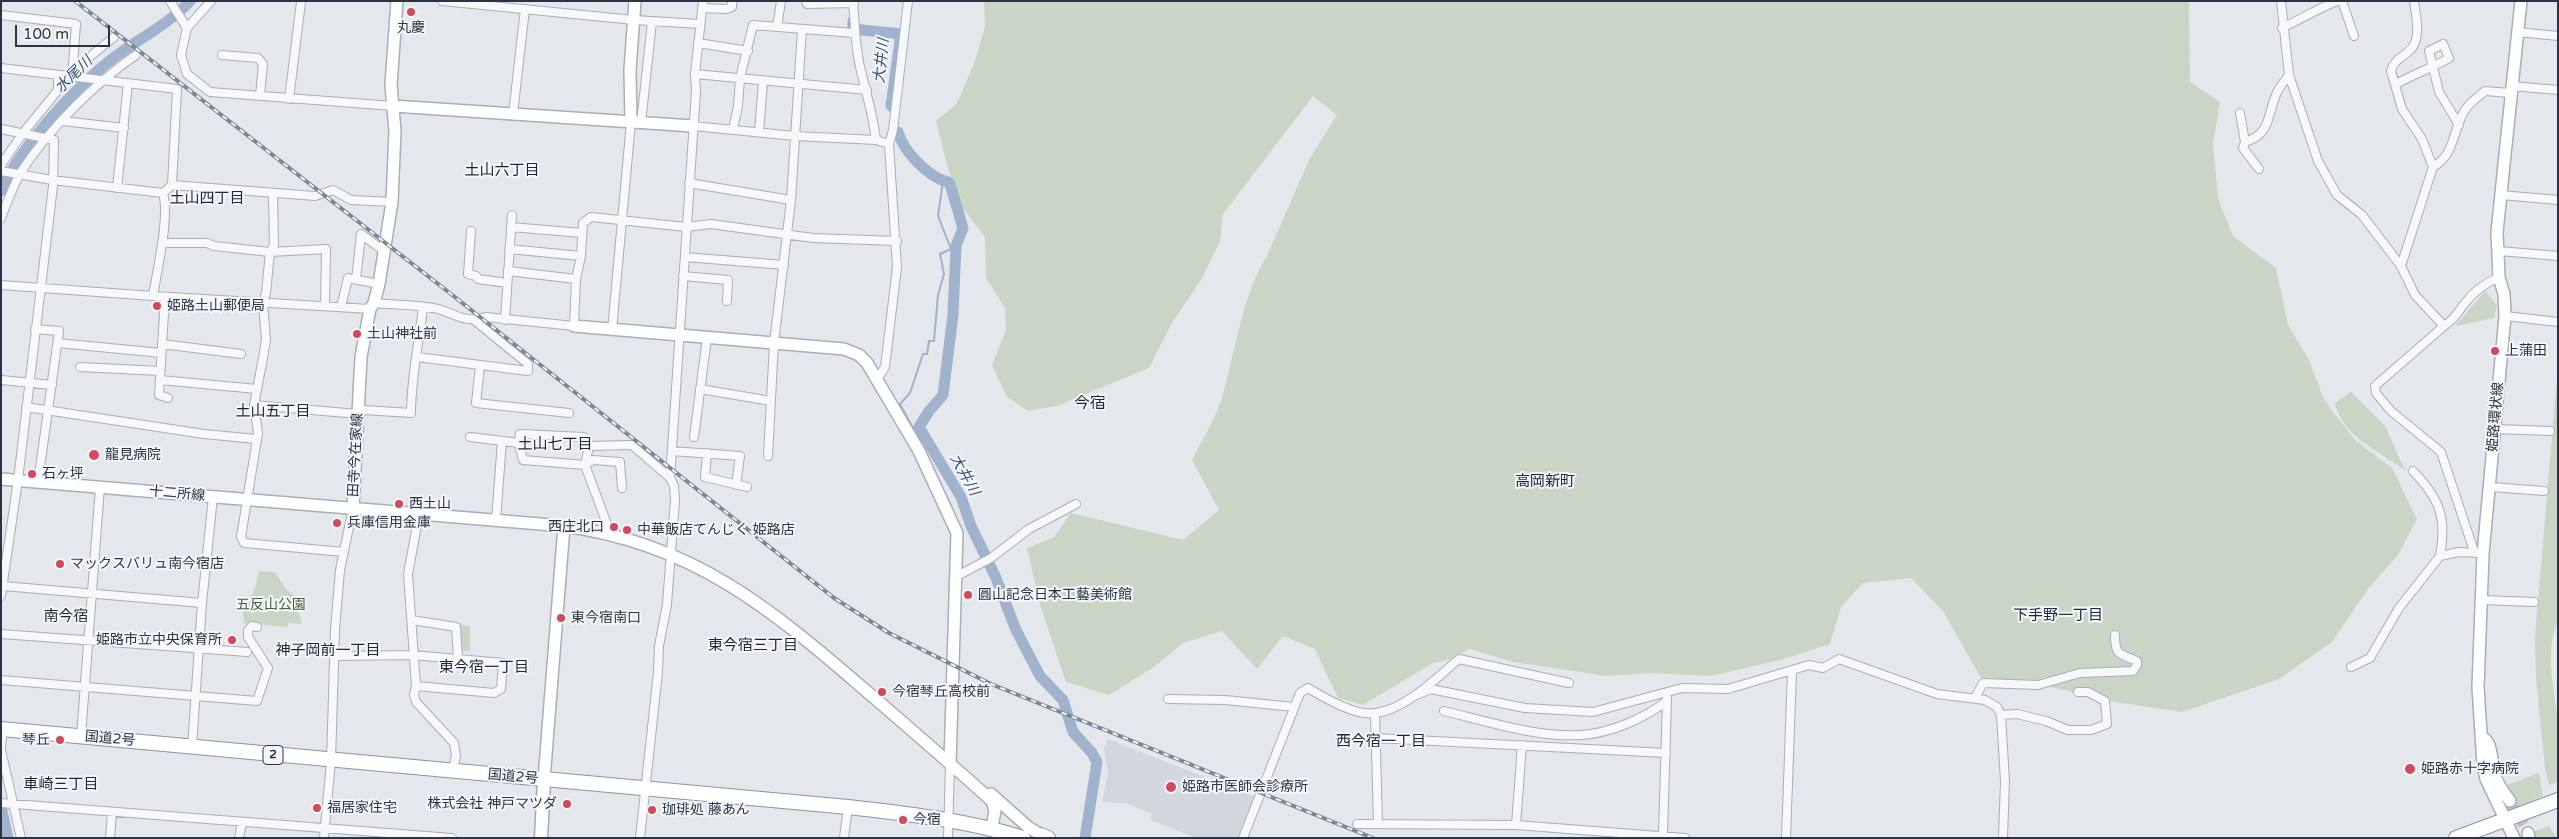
<!DOCTYPE html>
<html>
<head>
<meta charset="utf-8">
<style>
	body { margin:0 }
	#map { position:relative; width:2559px; height:839px; overflow:hidden; background:#e4e7ec; font-family:"Varela Round",sans-serif }
	canvas { display:block }
	.frame { position:absolute; inset:0; border:2px solid #2b3445; pointer-events:none }
	.scale { position:absolute; left:15px; top:25px; width:95px; height:22px; box-sizing:border-box; border:2px solid #2b3445; border-top:0; padding-left:6px; font-size:15px; line-height:18px; white-space:nowrap; color:#2b3445; -webkit-text-stroke:4px #f4f6f9; paint-order:stroke }
</style>
</head>
<body>
<div id="map">
<canvas width="2559" height="839"></canvas>
<div class="frame"></div>
<div class="scale">100 m</div>
</div>
<script>
const ctx = document.querySelector('canvas').getContext('2d');
ctx.lineJoin = 'round';
function fill(path, color) {
  ctx.fillStyle = color;
  ctx.fill(path, 'evenodd');
}
function trace(path, color, width, dash) {
  ctx.strokeStyle = color;
  ctx.lineWidth = width;
  ctx.lineCap = dash ? 'butt' : 'round';
  ctx.setLineDash(dash || []);
  ctx.stroke(path);
}
function write(font, color, halo, rows, align = 'center') {
  ctx.font = font + ' "Varela Round","Noto Sans JP",sans-serif';
  ctx.lineWidth = 4;
  ctx.setLineDash([]);
  ctx.textBaseline = 'middle';
  ctx.strokeStyle = halo;
  ctx.fillStyle = color;
  for (const [text, x, y, turn = 0] of rows) {
    ctx.save();
    ctx.translate(x, y);
    ctx.rotate((+turn || 0) * Math.PI / 180);
    ctx.textAlign = isNaN(turn) ? turn : align;
    if (halo) ctx.strokeText(text, 0, 0);
    ctx.fillText(text, 0, 0);
    ctx.restore();
  }
}
fill(new Path2D(`
	M1108 739 1255 797 1239 838H1196L1151 820 1152 814 1126 803 1102 802 1108 773 1104 748Z`), '#d2d6de');
fill(new Path2D(`
	M984 1H2189L2190 82 2220 102 2213 144 2218 198 2233 236 2276 268 2288 325 2309 360 2323 397 2333 412 2356 441 2392 468 2417 519 2398 555 2368 589 2332 642 2279 679 2182 712 2109 701 2023 680 1981 678 1943 611 1911 578 1863 583 1841 607 1830 644 1780 660 1711 676 1650 673 1607 676 1514 662 1469 649 1450 659 1431 664 1363 705 1338 698 1315 649 1283 636 1257 669 1222 631 1183 643 1154 667 1109 695 1066 682 1040 605 1027 548 1054 537 1071 513 1183 540 1219 510 1192 460C1202 441 1214 421 1221 401 1235 355 1241 297 1267 256L1309 160 1337 115 1313 96 1223 214 1220 241 1201 280 1173 321 1149 368 1057 406 1028 411 1007 397 992 365 1006 330 1005 308 986 278 985 237 956 199 936 121 957 103 974 64 985 27Z
	M2485 291 2497 305 2494 318 2455 326Z
	M2558 366V621C2543 654 2556 692 2558 727 2559 745 2558 764 2558 782L2549 785 2545 768 2536 678 2535 636Z
	M2351 392 2385 426 2405 470C2381 453 2340 434 2335 403Z
	M259 571 275 572 286 589 294 595 302 624 288 623 287 627 244 623 243 611 255 588Z
	M459 625 470 626V651H460Z
	M2539 773 2543 796 2517 807 2507 785Z
	M2549 826 2557 838H2533L2532 832Z`), '#c9d6c5');
trace(new Path2D(`
	M913 428 900 404 910 393 923 354H927L929 341H934L938 295 944 274 940 254 951 249 938 216 943 181`), '#9fb4cc', 2);
trace(new Path2D(`
	M853 21V29L901 34 891 106
	M898 132C904 152 928 177 948 182L950 184 963 228 956 246 953 315 943 395 929 411 919 427 961 497 971 526 996 578 1016 630 1040 676 1063 700 1073 732 1092 753 1097 762 1085 838
	M1 191C21 145 81 80 123 51 146 35 171 22 190 1
	M1 807 8 838`), '#9fb4cc', 11);
trace(new Path2D(`
	M2510 801 2528 833`), '#bfc3cb', 11, [11, 5.5]);
const street = new Path2D(`
	M170 1 187 28
	M211 1 187 28 181 55 187 74 210 92 393 106
	M442 1 634 20 700 24
	M806 1 807 4 854 3
	M853 1C855 24 855 45 860 67 866 92 873 115 876 140
	M2281 1 2289 75 2318 161 2337 195 2362 215 2401 266 2415 295 2444 326
	M2342 1 2354 36
	M2414 1C2416 15 2421 37 2412 48 2404 57 2394 59 2391 71L2402 109 2422 139 2433 167
	M702 8 726 9 732 7V1
	M1 15 76 24 72 77
	M777 27 781 1
	M2282 28C2301 19 2317 9 2337 1
	M2517 32 2558 36
	M698 43 748 51
	M222 55 258 58 263 64 260 96
	M1 68 177 89 172 185
	M695 74 867 90
	M73 75 76 68 114 37
	M2396 84C2414 74 2432 68 2449 58L2443 44 2429 51 2439 92 2459 125
	M2511 86 2558 90
	M289 99 301 2
	M2240 113 2245 142C2271 134 2267 116 2276 95 2278 88 2285 81 2289 75
	M513 114 525 9
	M63 121 124 128
	M641 123 652 22
	M693 126 795 136 876 140 889 144
	M1 129 54 140 53 186 18 480 1 596
	M733 129 738 106 740 78 753 25 854 33
	M759 132 763 82
	M2245 142 2243 148 2259 169
	M1 165 23 133 58 90V75
	M1 171 52 180 163 193
	M689 183 791 200
	M117 188 128 83
	M163 193 172 185 315 196 333 190 351 200 392 202
	M273 194 274 245 270 252 266 293 263 302 266 340 263 358 254 405 258 433 241 537 244 543 344 552
	M2501 195 2558 200
	M1 218C7 203 13 186 21 172 47 131 96 82 136 55
	M511 227 582 233
	M471 231 468 274 476 276 478 279 507 283
	M162 243H207L214 246 270 252 326 249 325 306
	M509 249 581 256
	M2499 251 2558 256
	M685 257 784 265
	M2401 266 2433 167C2456 154 2452 130 2465 110 2470 102 2478 97 2485 91L2510 93
	M508 271 576 279 581 256 583 223 591 217 686 227 711 224 813 238 897 241
	M683 276 728 280 727 301
	M356 280 361 234 384 251
	M1 285 153 296 370 309
	M153 296C157 270 170 217 163 193
	M165 297 159 395 168 398
	M374 303C393 305 414 304 433 308 455 312 461 324 486 317L574 326 576 279
	M341 307 348 278 379 284
	M2505 316 2558 322
	M505 320 512 215
	M35 329 59 331 38 482
	M612 330 631 122
	M58 343 161 353
	M162 344 241 354
	M417 357 528 371V364L474 320
	M480 366 476 403 569 413
	M80 367 160 371
	M878 378 885 367 897 267 889 144 893 130 908 1
	M1 380 52 385
	M160 380 257 389
	M700 389 771 401
	M254 405 358 414 364 410 411 413C411 378 419 343 423 307
	M26 407 204 434 256 439
	M2495 429 2550 431
	M470 437 519 443 520 434 584 437 589 446 585 465 611 535
	M694 437 707 338
	M519 443 523 460 585 465 593 460 620 462 622 488
	M589 446 632 445 670 478
	M672 451 740 456 736 485
	M707 453 705 477 747 487
	M768 456 774 343 791 200 802 29
	M2413 471C2440 499 2447 518 2440 556
	M2491 487 2544 491
	M419 514 408 574 416 686 414 695 416 702 454 743 456 756 452 772
	M496 520 502 441
	M2474 551 2441 452 2391 411 2376 393 2375 386 2444 326C2456 318 2456 314 2465 303 2473 292 2486 283 2499 277
	M957 576 991 558 1029 529 1076 504
	M3 586 202 603
	M2482 600 2534 602
	M412 620 456 627 458 659
	M1 634 247 652
	M336 656 413 655 503 663 501 689 494 693 416 686
	M2351 667 2370 658 2399 608 2440 556 2459 552 2479 553
	M1 680 257 701 268 668 248 637V630L252 626 257 627
	M1414 696 1431 689 1525 708 1593 712 1682 688 1728 689 1809 665 1823 668 1839 659 1937 694 1985 700 1997 707 2001 715 2005 781 2003 838
	M1975 698 1983 683 2038 685 2080 673 2133 671 2137 665V661C2120 653 2115 657 2115 635
	M1168 699 1225 700 1294 707
	M1444 711C1486 721 1538 738 1581 735 1611 733 1643 719 1667 701
	M1375 714 1378 824
	M2001 715 2017 714 2046 721 2068 730H2091L2107 724 2105 701 2088 692H2078
	M81 736 100 487
	M1376 738 1666 753
	M1 746 3 729
	M192 747 202 603 213 497
	M1 750 21 838
	M1 803 452 838
	M1357 824 1516 825 1685 838
	M1516 825 1522 745
	M1663 835 1667 698
	M110 838 112 812
	M239 838 242 823
	M324 838 331 761 335 630 340 570 353 508
	M640 838 658 672 659 646 667 604 675 500 674 486 670 478 696 91 695 74 703 1
	M844 838 848 807
	M948 838 950 763
	M1243 838 1300 693 1308 688C1325 698 1356 717 1376 713 1406 709 1436 678 1459 659L1569 683
	M1786 838 1792 671`);
const secondary = new Path2D(`
	M393 106 693 126
	M631 122 630 70 635 1
	M574 326 844 349 859 355 867 363 919 451 957 533 950 763
	M1 479 564 526C692 543 770 608 864 689 907 726 950 763 992 801L995 810 992 828
	M353 508 361 357 370 309 374 303 379 284 392 202 395 131 391 85 397 1
	M2485 739C2493 748 2491 762 2494 773 2497 784 2503 792 2510 801
	M544 780 564 526
	M991 794 1028 827 1041 835
	M2528 833 2529 838
	M2514 838 2486 779 2483 765 2478 687 2483 554 2505 316 2504 294 2499 277 2497 232 2521 1`);
const primary = new Path2D(`
	M541 838 544 780`);
const highway = new Path2D(`
	M1 729 848 807C908 814 966 820 1023 838
	M1041 835 1048 838
	M2456 838 2558 800`);
trace(street, '#a9aeb7', 10);
trace(secondary, '#a9aeb7', 14);
trace(primary, '#a3abb8', 15);
trace(highway, '#8b94a3', 16);
trace(street, '#f7f8fa', 8);
trace(secondary, '#fff', 11);
trace(primary, '#fff', 12);
trace(highway, '#fff', 14);
const rail = new Path2D(`
	M75 1 451 294 834 598 889 633 991 684 1373 838`);
trace(rail, '#7d8696', 4);
trace(rail, '#f4f6f9', 2, [5.5]);
for (const [x, y, r, color] of [
	[411,12,5,"#d1495b"],
	[157,306,5,"#d1495b"],
	[357,334,5,"#d1495b"],
	[2495,351,5,"#d1495b"],
	[94,455,6,"#d1495b"],
	[32,474,5,"#d1495b"],
	[399,504,5,"#d1495b"],
	[337,523,5,"#d1495b"],
	[614,527,5,"#d1495b"],
	[627,530,5,"#d1495b"],
	[60,564,5,"#d1495b"],
	[968,595,5,"#d1495b"],
	[561,618,5,"#d1495b"],
	[232,640,5,"#d1495b"],
	[882,692,5,"#d1495b"],
	[60,740,5,"#d1495b"],
	[2410,769,6,"#d1495b"],
	[1171,787,6,"#d1495b"],
	[567,804,5,"#d1495b"],
	[317,808,5,"#d1495b"],
	[652,810,5,"#d1495b"],
	[903,820,5,"#d1495b"]
]) {
  const dot = new Path2D();
  dot.arc(x, y, r, 0, 2 * Math.PI);
  ctx.fillStyle = color;
  ctx.fill(dot);
  trace(dot, '#f4f6f9', 2);
}
for (const [x, y, w] of [
	[273,755,20]
]) {
  const box = new Path2D();
  box.roundRect(x - w / 2, y - 9.5, w, 19, 4);
  ctx.fillStyle = '#f4f6f9';
  ctx.fill(box);
  trace(box, '#2b3445', 1);
}
write('bold 12px', '#2b3445', null, [
	["2",273,755]
]);
write('14px', '#2b3445', '#f4f6f9', [
	["丸慶",411,28,"center"],
	["姫路土山郵便局",167,306],
	["土山神社前",367,334],
	["上蒲田",2505,351],
	["龍見病院",105,455],
	["石ヶ坪",42,474],
	["西土山",409,504],
	["兵庫信用金庫",347,523],
	["西庄北口",604,527,"right"],
	["中華飯店てんじく 姫路店",637,530],
	["マックスバリュ南今宿店",70,564],
	["圓山記念日本工藝美術館",978,595],
	["東今宿南口",571,618],
	["姫路市立中央保育所",222,640,"right"],
	["今宿琴丘高校前",892,692],
	["琴丘",50,740,"right"],
	["姫路赤十字病院",2421,769],
	["姫路市医師会診療所",1182,787],
	["株式会社 神戸マツダ",557,804,"right"],
	["福居家住宅",327,808],
	["珈琲処 藤あん",662,810],
	["今宿",913,820]
], 'left');
write('14px', '#2b3445', '#f4f6f9', [
	["姫路環状線",2496,417,-85],
	["田寺今在家線",356,455,-87],
	["十二所線",177,494,5],
	["国道2号",110,739,5],
	["国道2号",513,777,5]
]);
write('14px', '#3f6138', '#f4f6f9', [
	["五反山公園",271,605]
]);
write('italic 15px', '#34527a', '#f4f6f9', [
	["大井川",882,61,-84],
	["水尾川",74,75,-44],
	["大井川",964,475,61]
]);
write('15px', '#1d2536', '#f4f6f9', [
	["土山六丁目",502,171],
	["土山四丁目",207,199],
	["土山五丁目",273,412],
	["土山七丁目",555,445],
	["高岡新町",1545,482],
	["下手野一丁目",2058,616],
	["南今宿",66,617],
	["東今宿三丁目",753,646],
	["神子岡前一丁目",328,651],
	["東今宿一丁目",484,668],
	["西今宿一丁目",1381,742],
	["車崎三丁目",61,785]
]);
write('16px', '#1d2536', '#f4f6f9', [
	["今宿",1090,404]
]);
</script>
</body>
</html>
